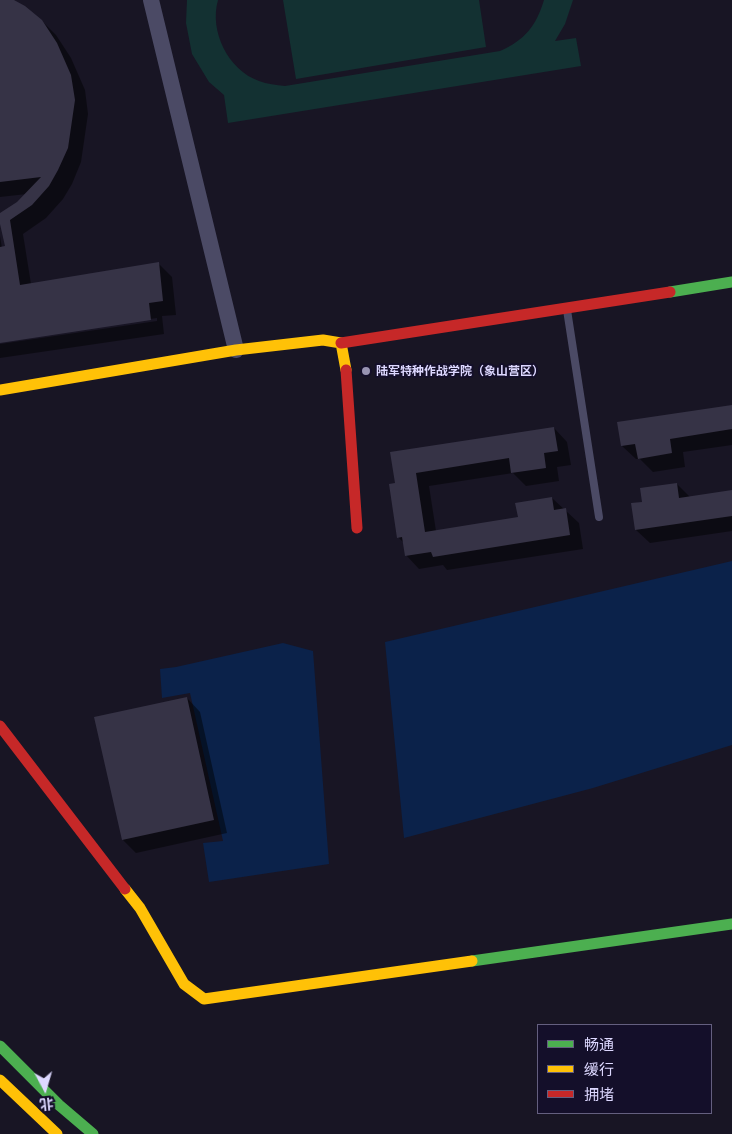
<!DOCTYPE html>
<html>
<head>
<meta charset="utf-8">
<style>
	body { margin:0 }
	#map { position:relative; width:732px; height:1134px; overflow:hidden; background:#181524; font-family:Ubuntu,"Noto Sans SC",sans-serif }
	canvas { display:block }
	.legend { position:absolute; left:537px; top:1024px; width:175px; height:90px; box-sizing:border-box; background:#140f2a; border:1px solid #645f7f; margin:0; padding:6px 9px; list-style:none; font-size:15px; color:#ddd8ff }
	.legend li { display:flex; align-items:center; gap:10px; height:25px }
	.legend b { width:25px; border:1px solid #645f7f }
	.north { position:absolute; left:20px; top:1064px; width:50px; height:50px; -webkit-text-stroke:4px #140f2a; paint-order:stroke; rotate:174deg; font-size:14px; font-weight:700; line-height:20px; text-align:center; color:#ddd8ff }
	.north::after { content:''; display:block; margin:auto; width:18px; height:22px; background:#ddd8ff; clip-path:polygon(50% 0,100% 100%,50% 72%,0 100%) }
</style>
</head>
<body>
<div id="map">
<canvas width="732" height="1134"></canvas>
<ul class="legend">
<li><b style="height:6px;background:#4caf50"></b>畅通</li>
<li><b style="height:6px;background:#ffc107"></b>缓行</li>
<li><b style="height:6px;background:#c62828"></b>拥堵</li>
</ul>
<div class="north">北</div>
</div>
<script>
const ctx = document.querySelector('canvas').getContext('2d');
ctx.lineJoin = 'round';
function fill(path, color) {
  ctx.fillStyle = color;
  ctx.fill(path, 'evenodd');
}
function trace(path, color, width, dash) {
  ctx.strokeStyle = color;
  ctx.lineWidth = width;
  ctx.lineCap = dash ? 'butt' : 'round';
  ctx.setLineDash(dash || []);
  ctx.stroke(path);
}
function write(font, color, halo, rows, align = 'center') {
  ctx.font = font + ' Ubuntu,"Noto Sans SC",sans-serif';
  ctx.lineWidth = 4;
  ctx.setLineDash([]);
  ctx.textBaseline = 'middle';
  ctx.strokeStyle = halo;
  ctx.fillStyle = color;
  for (const [text, x, y, turn = 0] of rows) {
    ctx.save();
    ctx.translate(x, y);
    ctx.rotate((+turn || 0) * Math.PI / 180);
    ctx.textAlign = isNaN(turn) ? turn : align;
    if (halo) ctx.strokeText(text, 0, 0);
    ctx.fillText(text, 0, 0);
    ctx.restore();
  }
}
fill(new Path2D(`
	M187 0H218C209 31 228 70 259 81 267 84 276 85 285 86L500 51C525 40 536 26 544 0H573L565 24 555 41 576 38 581 66 228 123 224 95 209 82 192 54 186 23Z
	M283 0H479L486 47 296 79Z`), '#133132');
fill(new Path2D(`
	M732 561V745L593 788 404 838 385 642Z
	M283 643 313 651 329 864 209 882 203 843 223 841 190 693 162 698 160 669 176 667Z`), '#0b224a');
fill(new Path2D(`
	M0 0H11L42 21 56 35 71 58 85 90 88 114 81 162 72 184 63 199 46 218 23 234 31 284 158 263 172 277 176 315 162 316 164 334 0 358V344L157 321V318L0 341V236L2 248 6 247 0 215 18 203 27 194 0 197Z
	M732 406V445L683 452 685 467 653 472 640 459H636L622 446Z
	M554 428 567 442 571 465 557 467 559 481 526 486 513 473 429 486 436 531 519 518 552 498 579 523 583 549 447 570 443 565 419 569 406 555 404 543 398 537 396 484 391 453Z
	M677 484 690 497 732 491V531L650 543 636 530 644 503Z
	M187 698 200 712 227 833 136 853 123 840Z`), '#0007');
fill(new Path2D(`
	M0 0H14L25 6 42 20 57 43 71 75 75 100 68 148 58 170 49 186 32 205 10 220 20 285 159 262 163 301 149 303 151 320 0 343V247L5 246 0 224V213L17 202 41 177 0 182Z
	M732 405V429L670 439 672 453 638 459 635 444 621 446 617 422Z
	M554 427 558 451 544 453 546 468 511 473 509 458 416 473 425 532 518 517 515 503 552 497 554 510 566 508 570 535 433 557 431 552 405 556 402 537 397 538 389 484 395 483 390 452Z
	M677 483 679 498 732 490V516L635 530 631 503 642 502 640 488Z
	M187 697 214 820 122 840 94 717Z`), '#363346');
trace(new Path2D(`
	M567 310 599 517`), '#4b4a65', 8);
trace(new Path2D(`
	M151 0 236 350`), '#4b4a65', 16);
trace(new Path2D(`
	M670 292 732 282
	M472 961 732 924
	M0 1046 59 1105 93 1134`), '#4caf50', 11);
trace(new Path2D(`
	M0 390 236 350 323 340 341 343 346 370
	M125 889 140 908 184 984 204 999 472 961
	M0 1080 57 1134`), '#ffc107', 11);
trace(new Path2D(`
	M341 343 670 292
	M346 370 357 528
	M0 726 125 889`), '#c62828', 11);
for (const [x, y, r, color] of [
	[366,371,5,"#9894b2"]
]) {
  const dot = new Path2D();
  dot.arc(x, y, r, 0, 2 * Math.PI);
  ctx.fillStyle = color;
  ctx.fill(dot);
  trace(dot, '#140f2a', 2);
}
write('bold 12px', '#ddd8ff', '#140f2a', [
	["陆军特种作战学院（象山营区）",376,371]
], 'left');
</script>
</body>
</html>
